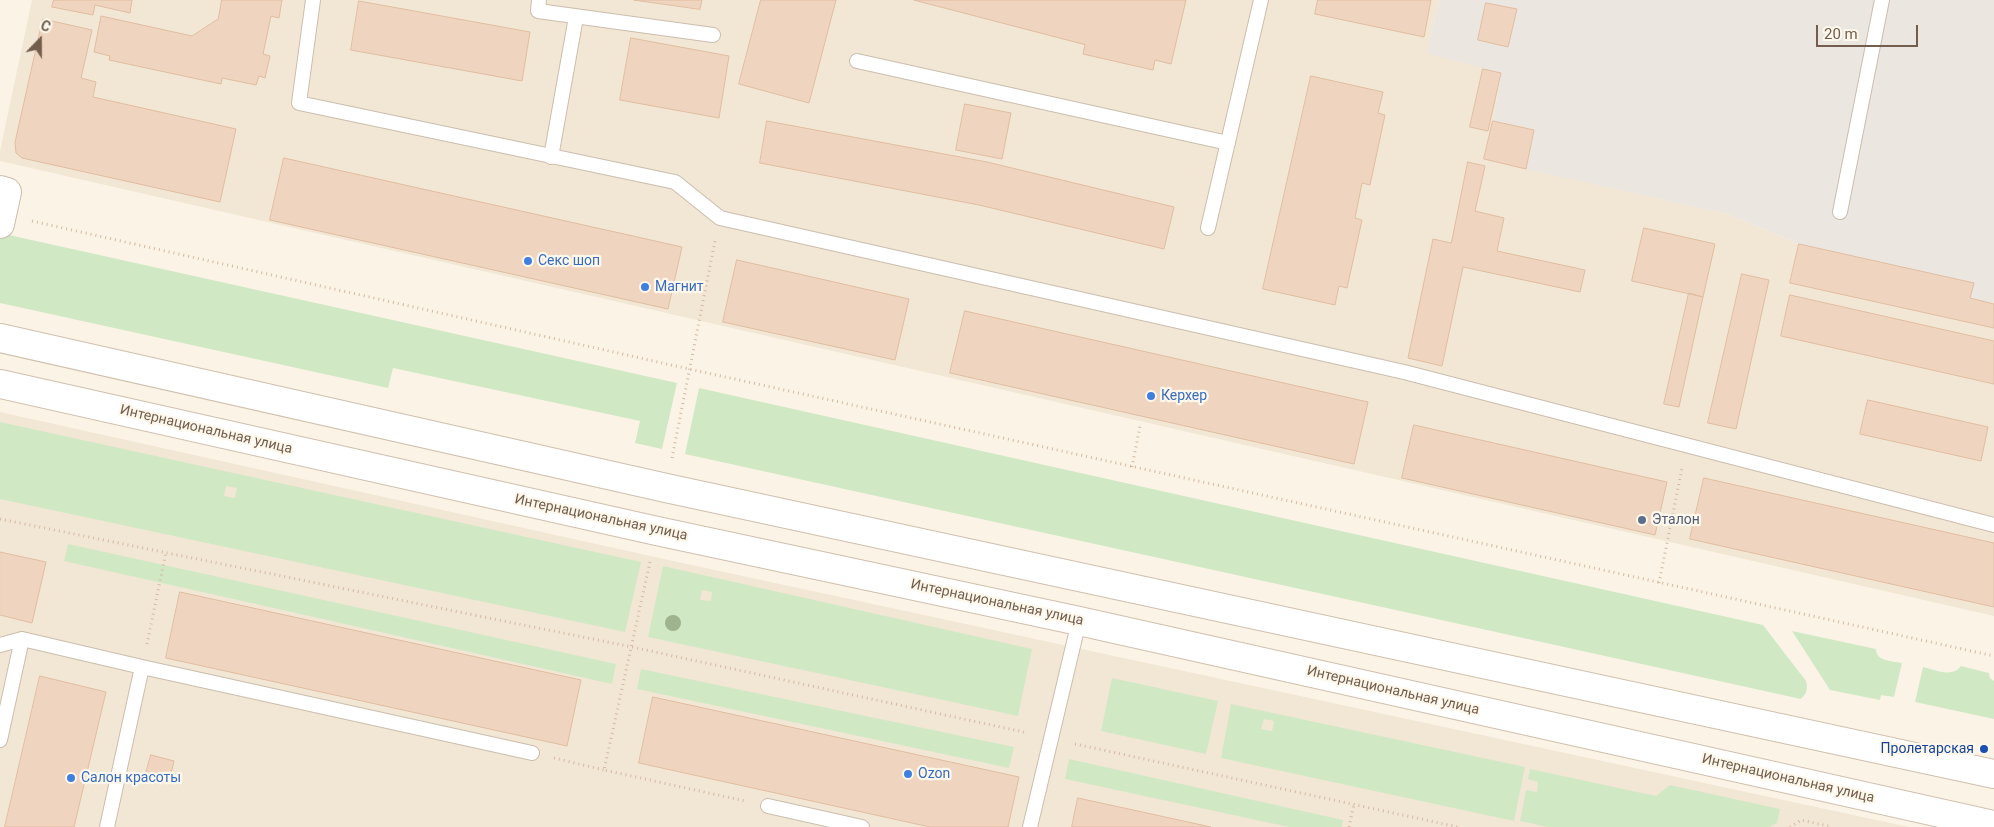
<!DOCTYPE html>
<html>
<head>
<meta charset="utf-8">
<style>
	body { margin:0 }
	#map { position:relative; width:1994px; height:827px; overflow:hidden; background:#fbf4e6; font-family:Roboto,sans-serif }
	canvas { display:block }
	.north { position:absolute; left:15px; top:15px; width:50px; height:50px; -webkit-text-stroke:4px #fef8ec; paint-order:stroke; rotate:22deg; font-size:14px; font-weight:700; line-height:20px; text-align:center; color:#735d4c }
	.north::after { content:''; display:block; margin:auto; width:18px; height:22px; background:#735d4c; clip-path:polygon(50% 0,100% 100%,50% 72%,0 100%) }
	.scale { position:absolute; left:1816px; top:25px; width:102px; height:22px; box-sizing:border-box; border:2px solid #735d4c; border-top:0; padding-left:6px; font-size:15px; line-height:18px; white-space:nowrap; color:#735d4c; -webkit-text-stroke:4px #fef8ec; paint-order:stroke }
</style>
</head>
<body>
<div id="map">
<canvas width="1994" height="827"></canvas>
<div class="north">С</div>
<div class="scale">20 m</div>
</div>
<script>
const ctx = document.querySelector('canvas').getContext('2d');
ctx.lineJoin = 'round';
function fill(path, color) {
  ctx.fillStyle = color;
  ctx.fill(path, 'evenodd');
}
function trace(path, color, width, dash) {
  ctx.strokeStyle = color;
  ctx.lineWidth = width;
  ctx.lineCap = dash ? 'butt' : 'round';
  ctx.setLineDash(dash || []);
  ctx.stroke(path);
}
function write(font, color, halo, rows, align = 'center') {
  ctx.font = font + ' Roboto,sans-serif';
  ctx.lineWidth = 4.5;
  ctx.setLineDash([]);
  ctx.textBaseline = 'middle';
  ctx.strokeStyle = halo;
  ctx.fillStyle = color;
  for (const [text, x, y, turn = 0] of rows) {
    ctx.save();
    ctx.translate(x, y);
    ctx.rotate((+turn || 0) * Math.PI / 180);
    ctx.textAlign = isNaN(turn) ? turn : align;
    if (halo) ctx.strokeText(text, 0, 0);
    ctx.fillText(text, 0, 0);
    ctx.restore();
  }
}
fill(new Path2D(`
	M32 0H1440L1427 50 1501 73 1493 121 1534 130 1526 168 1728 214 1799 244 1974 283 1970 298 1994 304V616L0 161V151Z
	M0 412 673 561 1909 827H0Z`), '#f2e7d5');
fill(new Path2D(`
	M1440 0H1994V304L1970 298 1973 283 1799 244 1728 214 1526 169 1534 130 1493 121 1501 73 1429 54 1427 50Z`), '#ebe6e0');
fill(new Path2D(`
	M0 233 677 383 662 449 635 443 640 421 393 368 388 388 0 303Z
	M699 388 1763 625 1806 681C1808 689 1807 693 1801 699L685 454Z
	M0 422 641 562 625 632 0 499ZM226 486 237 488 235 498 224 496Z
	M68 544 616 664 612 684 64 561Z
	M663 566 1032 649 1018 716 648 637ZM702 590 712 592 711 601 700 600Z
	M1792 631 1876 649C1876 661 1891 661 1902 663L1894 697 1881 695 1880 700 1830 690Z
	M1961 666 1989 673 1990 678 1994 681V719L1915 702 1923 667C1935 670 1952 678 1961 666Z
	M641 669 1014 747 1009 768 637 689Z
	M1112 678 1218 701 1206 754 1101 731Z
	M1231 704 1525 767 1514 821 1221 758ZM1264 719 1274 721 1272 731 1261 729Z
	M1069 759 1343 820 1342 827H1289L1065 779Z
	M1530 769 1656 796 1670 785 1780 809 1777 823 1770 827H1548L1520 821 1526 790 1537 792 1538 782 1528 779Z`), '#d1e8c5');
const building = new Path2D(`
	M54 0H132L130 13 95 5 93 15 52 7Z
	M222 0H282L279 18 271 16 263 54 270 56 265 78 259 76 256 85 222 78 221 84 109 60 110 56 94 52 101 16 192 36 218 19Z
	M634 0H702L700 9Z
	M761 0H836L809 103 739 84Z
	M914 0H1186L1171 64 1155 60 1153 70 1083 54 1085 45Z
	M1318 0H1431L1424 37 1315 14Z
	M359 1 530 32 522 81 351 50Z
	M1486 3 1517 9 1508 47 1478 40Z
	M43 19 92 30 81 78 96 82 93 97 236 129 220 202 22 158 16 153 15 143Z
	M631 38 729 56 719 118 620 100Z
	M1483 69 1501 73 1488 131 1470 127Z
	M1311 76 1383 92 1378 113 1385 115 1370 185 1362 183 1355 218 1362 220 1347 288 1339 286 1335 305 1263 289Z
	M965 104 1011 113 1002 159 956 150Z
	M767 121 987 162 1174 207 1164 249 979 205 760 163Z
	M1493 121 1534 130 1526 169 1484 159Z
	M284 158 682 247 668 309 270 220Z
	M1468 162 1485 166 1475 211 1504 218 1497 251 1585 270 1580 292 1463 267 1442 366 1408 358 1433 239 1451 243Z
	M1644 228 1715 244 1703 297 1632 281Z
	M1799 244 1974 283 1970 298 1994 304V328L1790 283Z
	M737 260 909 299 895 360 723 322Z
	M1742 274 1769 280 1736 429 1708 423Z
	M1689 293 1703 297 1679 407 1664 404Z
	M1790 295 1994 341V384L1781 336Z
	M965 311 1368 402 1354 464 950 373Z
	M1868 400 1988 427 1981 461 1860 434Z
	M1414 425 1667 482 1655 535 1402 478Z
	M1704 478 1994 543V607L1690 539Z
	M0 552 46 562 32 623 0 615Z
	M180 592 581 680 567 746 166 658Z
	M40 676 106 692 74 827H5Z
	M653 697 1019 777 1008 827H930L639 763Z
	M151 755 174 761 169 783 145 777Z
	M1078 798 1211 827H1072Z`);
fill(building, '#efd5bf');
trace(building, '#e1bda0', 1);
const lane = new Path2D(`
	M313 0 299 103 675 182 720 218 1404 372 1994 525
	M539 0 538 11 713 35
	M857 61 1228 143
	M551 157 576 17
	M1840 212 1882 0
	M1208 228 1261 0
	M0 645 22 639
	M142 667 532 753
	M0 740 22 639 142 667 107 827
	M768 806 862 827
	M1030 827 1079 621`);
const street = new Path2D(`
	M0 190 7 192 0 224`);
const secondary = new Path2D(`
	M0 338 666 488 1994 774
	M0 384 657 531 1079 621 1994 825`);
trace(lane, '#ccbdad', 16);
trace(street, '#ccbdad', 30);
trace(secondary, '#d1bfad', 30);
trace(new Path2D(`
	M32 221 689 369 1994 656
	M672 458 715 241
	M1132 467 1140 426
	M0 519 632 647 1028 733
	M650 562 604 770 745 801
	M1659 583 1682 468
	M147 644 166 552
	M1075 744 1458 827
	M554 758 604 770
	M1349 827 1354 804
	M1790 827 1801 820 1832 827`), '#d4b9a2', 3, [1, 4]);
trace(lane, '#fff', 14);
trace(street, '#fff', 28);
trace(secondary, '#fff', 28);
ctx.fillStyle = '#9fb38f';
for (const [x, y] of [
	[673,623]
]) {
  ctx.beginPath();
  ctx.arc(x, y, 8, 0, 2 * Math.PI);
  ctx.fill();
}
for (const [x, y, r, color] of [
	[528,261,5,"#3f7fe0"],
	[645,287,5,"#3f7fe0"],
	[1151,396,5,"#3f7fe0"],
	[1642,520,5,"#5c6f8a"],
	[1984,749,5,"#1a4fb4"],
	[908,774,5,"#3f7fe0"],
	[71,778,5,"#3f7fe0"]
]) {
  const dot = new Path2D();
  dot.arc(x, y, r, 0, 2 * Math.PI);
  ctx.fillStyle = color;
  ctx.fill(dot);
  trace(dot, '#fef8ec', 2);
}
write('14px', '#366cbe', '#fef8ec', [
	["Секс шоп",538,261],
	["Магнит",655,287],
	["Керхер",1161,396],
	["Ozon",918,774],
	["Салон красоты",81,778]
], 'left');
write('14px', '#735d4c', '#fef8ec', [
	["Интернациональная улица",206,430,13],
	["Интернациональная улица",601,518,12],
	["Интернациональная улица",997,603,12],
	["Интернациональная улица",1393,691,13],
	["Интернациональная улица",1788,779,13]
]);
write('14px', '#4e5e75', '#fef8ec', [
	["Эталон",1652,520]
], 'left');
write('14px', '#164399', '#fef8ec', [
	["Пролетарская",1974,749]
], 'right');
</script>
</body>
</html>
